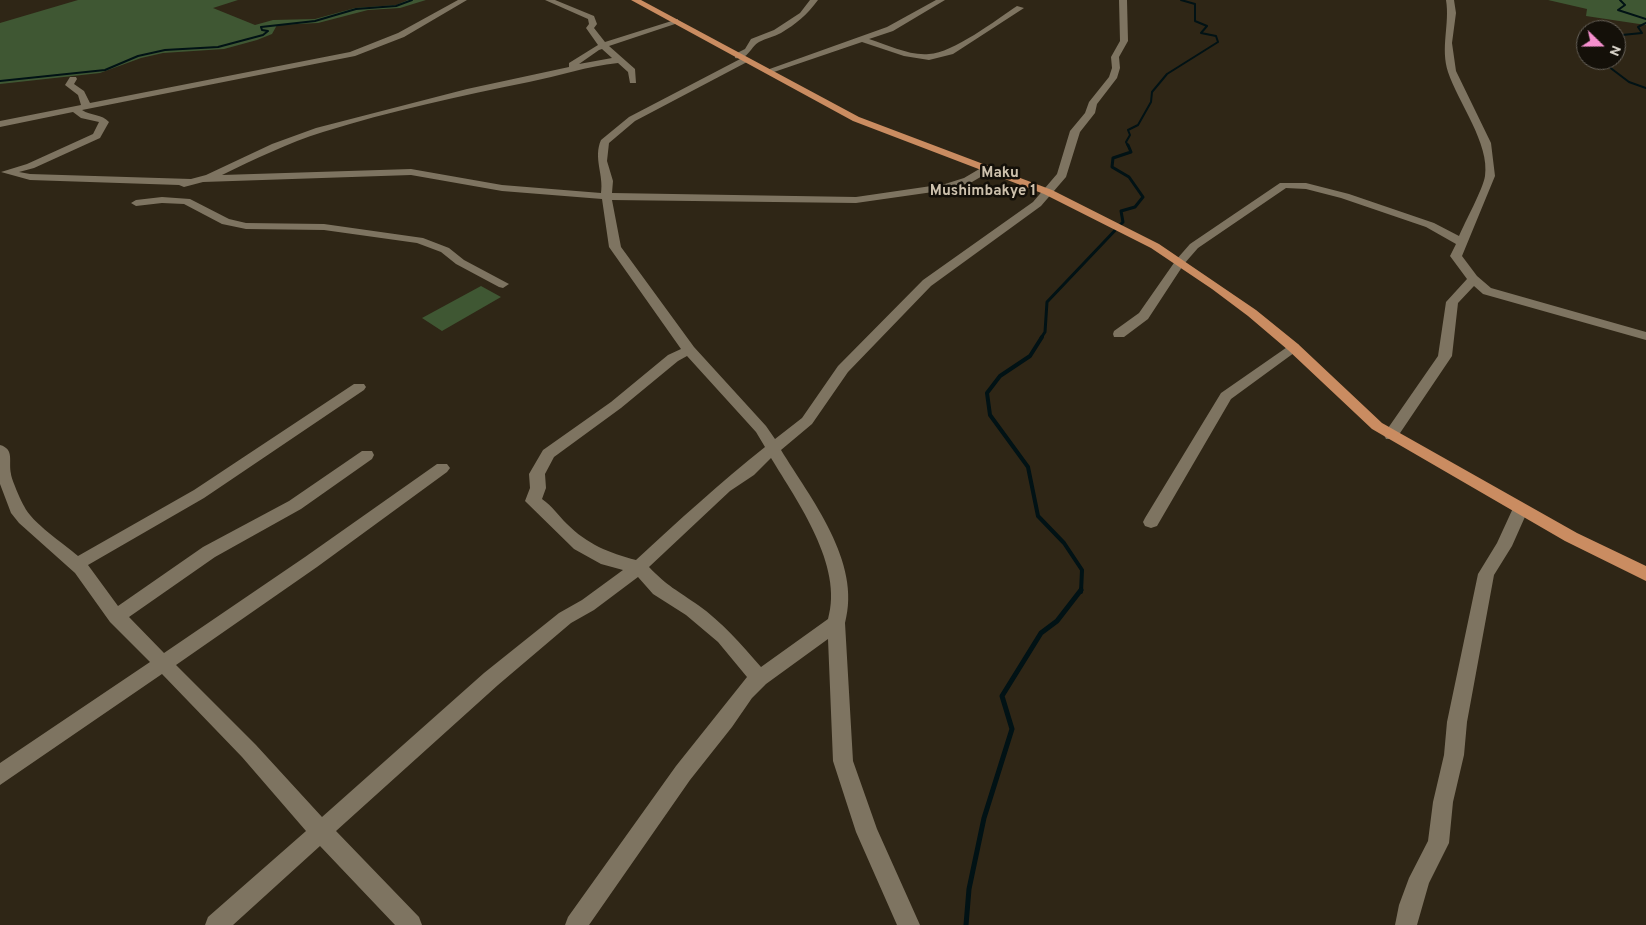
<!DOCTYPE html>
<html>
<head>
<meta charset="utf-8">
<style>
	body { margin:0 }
	#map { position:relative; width:1646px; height:925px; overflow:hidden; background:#2f2616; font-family:Overpass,sans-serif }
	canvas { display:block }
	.north { position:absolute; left:1576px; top:20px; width:50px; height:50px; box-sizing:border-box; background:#141009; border:1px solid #67625a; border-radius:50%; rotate:112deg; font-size:14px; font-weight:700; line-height:20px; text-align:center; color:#e3ddd3 }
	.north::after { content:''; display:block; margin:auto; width:18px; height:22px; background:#f690cf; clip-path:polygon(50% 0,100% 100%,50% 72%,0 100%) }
</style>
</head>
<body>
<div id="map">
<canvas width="1646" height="925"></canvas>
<div class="north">N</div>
</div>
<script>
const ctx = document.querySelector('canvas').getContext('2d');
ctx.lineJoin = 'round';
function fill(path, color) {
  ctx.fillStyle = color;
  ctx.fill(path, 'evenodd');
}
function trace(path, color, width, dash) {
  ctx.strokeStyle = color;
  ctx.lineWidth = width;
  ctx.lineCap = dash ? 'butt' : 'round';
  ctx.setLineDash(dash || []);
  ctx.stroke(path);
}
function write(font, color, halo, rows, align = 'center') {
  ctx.font = font + ' Overpass,sans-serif';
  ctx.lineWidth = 5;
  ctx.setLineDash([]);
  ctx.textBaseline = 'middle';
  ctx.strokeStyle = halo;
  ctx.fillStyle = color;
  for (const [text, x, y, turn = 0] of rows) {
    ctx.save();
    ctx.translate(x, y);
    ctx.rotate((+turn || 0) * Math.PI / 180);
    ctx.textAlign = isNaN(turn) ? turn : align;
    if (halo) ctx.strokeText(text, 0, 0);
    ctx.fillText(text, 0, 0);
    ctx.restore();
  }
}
fill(new Path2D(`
	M78 0H238L213 8 255 25 273 20 315 19 355 8 396 5 408 0H426L400 8 368 10 318 23 277 25 272 34 257 40 224 49 163 53 141 58 100 73 0 84V23Z
	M1548 0H1646V25L1586 16 1587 9Z
	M481 286 501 297 442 331 422 318Z`), '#3f5733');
trace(new Path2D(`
	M1620 0 1625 5 1618 10 1646 19
	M1616 48 1622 45 1616 39 1622 35 1642 33 1638 27 1646 23
	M1600 60 1629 82 1646 88
	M0 81 105 70 138 56 165 50 218 47 263 35 268 31 262 30 261 27 315 21 356 9 396 6 412 0
	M1128 146 1126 142 1130 135 1128 130 1138 125 1151 102 1152 92 1167 74 1218 42 1216 36 1201 33 1207 26 1195 21V4L1181 0`), '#011215', 2);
trace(new Path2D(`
	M1041 338 1045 332 1047 302 1123 222 1121 211 1135 207 1143 197 1129 177 1112 167 1113 158 1131 152 1128 145`), '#011215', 3);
trace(new Path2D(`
	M1042 337 1030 356 1000 376 987 393 990 415 1028 467 1038 516 1064 543 1082 570 1081 592`), '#011215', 4);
trace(new Path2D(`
	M966 925 969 889 984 818 1012 729 1002 696 1041 633 1057 621 1081 590`), '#011215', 5);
fill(new Path2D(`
	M458 0H467L404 37 355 56 82 110C91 116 102 114 109 122L100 138 34 168 19 172 30 174 191 179 206 175 272 144 316 128 467 89 569 67V63L598 45 586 28 589 24 588 19 545 0H555L594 16 597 24 594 28 605 42 678 19V23L609 46 635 69 636 83H630L628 72 618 63C587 66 559 76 529 82 460 96 390 111 323 132 288 143 255 159 222 175L411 169 502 185 601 193C604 175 593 158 601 140L629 117 744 57 747 58V62L635 121 609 143 607 161 613 181 612 193 856 197 945 184 964 178 981 168H989V172L972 182 947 190 856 203 612 200 621 247 694 347 766 426 775 439 802 418 838 366 923 280 1033 202 1057 174 1070 131 1085 113 1089 102 1109 77 1112 68 1111 57 1120 41 1119 0H1127L1128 41 1119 57 1120 68 1117 78 1097 104 1095 113 1080 132 1066 177 1041 206 931 286 848 372 812 424 781 450C811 499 862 562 845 623L853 761 877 829 920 925H897L856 832 833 761 828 639 766 684 752 698 732 727 690 780 589 925H565L568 917 676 766 747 677 718 642 686 615 653 594 638 577 594 610 571 623 498 685 336 831 419 917 422 925H395L320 846 233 925H205L208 917 306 831 242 757 162 674 0 785V763L150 662 110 622 75 573 19 523 11 513 0 484V445C15 449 8 462 11 474 11 478 21 501 24 506 32 523 63 543 78 556L194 490 354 384H364L366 387 364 390 204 498 88 565 118 606 203 547 289 501 362 451H372L374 455 372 459 301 509 215 557 129 617 164 653 305 557 437 464H447L450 468 447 472 317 567 176 665 256 745 322 817 484 673 559 613 582 600 623 570 601 564 574 549 525 501 530 488 529 474 543 450 611 402 668 355 681 349 609 247 602 199 502 191 411 175 203 182 184 187 179 185 30 180 1 172 27 164 93 134 99 122 81 118 73 112 0 127V121L81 105 78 95 65 85 70 77H76L77 79 74 84 84 91 90 103 350 52 398 33ZM602 49 612 58 579 64 599 50ZM687 356 756 432 765 447C720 483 678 521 636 560 609 553 587 544 567 524 558 515 552 506 542 499L546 488 545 474 554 457 621 408 678 361ZM771 458C797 501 844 566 828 619L761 667C741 644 722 622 698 605 678 591 667 586 649 567L730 491 754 475Z
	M810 0H818C807 15 796 24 781 33 774 37 766 38 759 42 750 47 749 60 735 58V54L745 49 751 39 774 30 800 13Z
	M936 0H945L893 31 869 39C888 45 910 56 929 54 953 53 996 20 1017 6L1024 8 953 54 929 60 904 56 862 42 771 73 764 71 887 27Z
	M1446 0H1454L1456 13 1452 43 1456 71 1491 143 1495 176 1462 256 1477 276 1491 288 1646 332V340L1483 294 1474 286 1458 303 1452 356 1396 439H1386L1384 435 1386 431 1438 356 1446 302 1467 279 1450 256 1456 244 1426 227 1341 198 1306 189 1286 188 1198 248 1184 264 1148 319 1124 337H1114L1113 334 1114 331 1139 313 1176 260 1190 244 1280 183H1306L1349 194 1434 223 1459 236C1465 222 1483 189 1485 176 1490 144 1458 102 1448 72 1440 48 1450 24 1446 0Z
	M162 197 190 199 229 219 246 223 324 224 423 238 449 248 464 260 509 284 503 288 499 287 456 264 441 252 417 243 324 230 246 229 222 224 184 204 162 203 136 206 131 203 136 200Z
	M1293 343 1298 344 1300 347 1298 350 1231 399 1157 526 1151 528 1145 526 1143 522 1145 518 1221 393Z
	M1520 504 1526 506 1528 510 1512 546 1494 575 1467 722 1464 755 1453 802 1449 843 1429 883 1417 925H1395L1399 905 1409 878 1428 841 1433 802 1444 755 1447 722 1478 574 1497 543 1514 506Z`), '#7e7461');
fill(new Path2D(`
	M631 0H641L859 117 1052 190 1159 244 1256 310 1298 344 1382 423 1577 533 1646 566V581L1565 541 1372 429 1288 350 1248 316 1212 289 1151 248 1044 194 853 121Z`), '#ca8c61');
write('bold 15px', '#cdc1ad', '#141009', [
	["Maku",1000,174],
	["Mushimbakye 1",983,192]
]);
</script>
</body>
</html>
